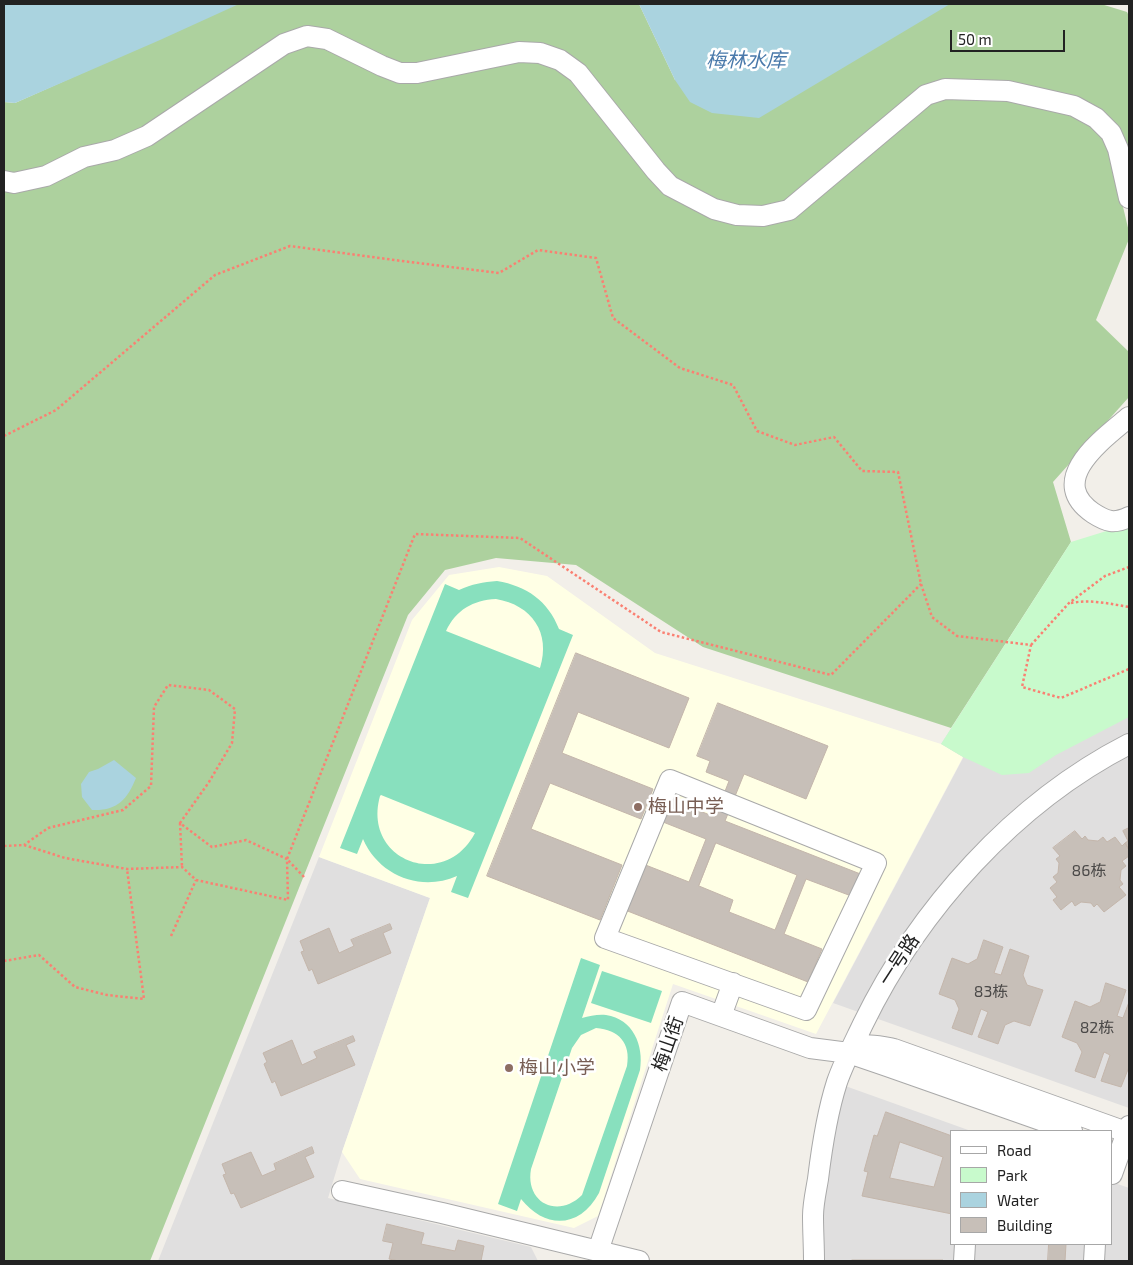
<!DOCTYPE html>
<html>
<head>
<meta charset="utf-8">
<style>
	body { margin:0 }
	#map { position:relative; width:1133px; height:1265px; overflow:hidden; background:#f2efe9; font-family:"Exo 2",sans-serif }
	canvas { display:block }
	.frame { position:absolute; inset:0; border:5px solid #222; pointer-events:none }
	.legend { position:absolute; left:950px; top:1130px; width:162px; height:115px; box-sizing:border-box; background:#fff; border:1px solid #a7a7a7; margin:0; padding:6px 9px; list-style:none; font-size:15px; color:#222 }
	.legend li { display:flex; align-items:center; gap:10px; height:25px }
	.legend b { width:25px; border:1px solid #a7a7a7 }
	.scale { position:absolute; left:950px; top:30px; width:115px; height:22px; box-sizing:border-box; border:2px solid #222; border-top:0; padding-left:6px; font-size:15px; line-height:18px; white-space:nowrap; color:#222; -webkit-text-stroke:4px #fff; paint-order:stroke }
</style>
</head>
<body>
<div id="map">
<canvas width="1133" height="1265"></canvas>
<div class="frame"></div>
<ul class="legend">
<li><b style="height:6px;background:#fff"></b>Road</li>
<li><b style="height:14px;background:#c8facc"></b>Park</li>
<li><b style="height:14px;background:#aad3df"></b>Water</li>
<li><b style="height:14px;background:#c7bfb8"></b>Building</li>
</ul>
<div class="scale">50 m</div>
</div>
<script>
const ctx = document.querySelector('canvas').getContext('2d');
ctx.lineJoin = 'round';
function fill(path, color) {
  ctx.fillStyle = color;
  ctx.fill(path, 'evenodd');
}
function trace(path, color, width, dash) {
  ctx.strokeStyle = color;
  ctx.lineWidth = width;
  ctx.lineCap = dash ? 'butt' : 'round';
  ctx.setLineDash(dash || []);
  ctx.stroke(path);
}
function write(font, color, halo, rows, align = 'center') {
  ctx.font = font + ' "Exo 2","Noto Sans SC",sans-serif';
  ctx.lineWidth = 5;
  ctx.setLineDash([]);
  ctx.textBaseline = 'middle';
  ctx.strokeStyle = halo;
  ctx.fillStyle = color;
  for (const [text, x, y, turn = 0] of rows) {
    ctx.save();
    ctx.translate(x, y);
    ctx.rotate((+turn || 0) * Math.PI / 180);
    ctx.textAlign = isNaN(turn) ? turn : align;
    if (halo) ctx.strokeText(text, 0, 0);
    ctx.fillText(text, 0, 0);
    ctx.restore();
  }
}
fill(new Path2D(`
	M1129 524V1108L833 1003 963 758 941 744 1006 643Z
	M319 857 430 898 342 1152 328 1198 531 1247 538 1261H158Z
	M837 1083 971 1131H952V1244H1112V1182L1129 1188V1261H814Z`), '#e0dfdf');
fill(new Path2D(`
	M499 567 547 576 655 653 941 744 963 757 816 1034 673 984 598 1216 574 1228 360 1179 342 1152 430 898 319 857 412 620 449 575Z`), '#ffffe5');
fill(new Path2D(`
	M237 4H639L675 80 950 4H1101L1127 12 1129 16V154L1113 165 1129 232V239L1096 320 1129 352V397L1053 482 1071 542 951 728 703 647 576 565 496 558 445 570 408 615 150 1261H4V102L15 103Z`), '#add19e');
fill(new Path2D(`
	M1129 524V717L1056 755 1029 773 1002 775 963 757 941 744 1071 542Z`), '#c8facc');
fill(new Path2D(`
	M497 581C527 586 548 601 559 629L573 635 468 898 451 892 457 876C421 892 379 876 363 839L357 854 340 848 445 584 459 590C472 584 483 582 497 581ZM496 599C532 605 551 633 540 668L446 631C456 610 473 600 496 599ZM380 796 381 795 475 833C444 892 362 860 380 796Z
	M581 958 600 965 582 1018C590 1016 598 1014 606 1015 633 1019 644 1045 640 1070L599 1193C580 1228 546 1230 521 1199L517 1211 498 1204ZM596 1028C619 1030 631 1043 627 1066L582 1195C558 1219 525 1203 531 1169L572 1048 581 1035Z
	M602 971 662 991 651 1023 591 1003Z`), '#88e0be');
fill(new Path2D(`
	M4 4H239L160 40 15 103 4 102Z
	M639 4H950L759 118 712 113 690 102 675 80Z
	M114 760 136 778C127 800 117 811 92 810L82 797 81 784 89 772 98 769Z`), '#aad3df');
const building = new Path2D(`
	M576 653 689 698 669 748 578 712 562 753 653 789 641 819 550 783 531 829 622 865 600 920 487 876Z
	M718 703 828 746 806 799 744 774 725 821 863 875 854 897 806 879 784 934 822 949 808 982 625 910 643 864 689 882 706 839 663 822 672 800 715 817 729 781 706 772 710 761 697 756ZM716 843 797 875 775 930 729 912 733 900 699 886Z
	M1129 828V850L1125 843 1128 841 1123 831Z
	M1075 831 1082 839 1085 836 1088 840 1098 841 1103 837 1107 842 1115 837 1122 846 1125 843 1129 850V856L1122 861 1126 866 1121 870 1120 880 1123 884 1119 887 1126 895 1104 912 1097 904 1094 907 1091 903 1081 902 1075 906 1072 901 1061 910 1053 900 1057 897 1050 888 1057 882 1053 877 1058 873 1059 863 1056 859 1060 856 1053 848Z
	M390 924 392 929 383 933 391 953 318 984 312 969 309 971 301 952 304 951 300 941 329 928 339 953 354 946 351 940Z
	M984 940 1003 947 994 973 1001 975 1010 949 1029 956 1023 975 1027 985 1043 990 1030 1026 1014 1021 1005 1025 998 1044 978 1037 988 1012 981 1009 972 1035 952 1028 959 1009 955 1000 939 994 952 958 968 964 977 959Z
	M1106 983 1126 990 1117 1016 1123 1018 1129 1002V1067L1121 1087 1101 1081 1110 1055 1104 1052 1095 1078 1075 1071 1082 1052 1077 1043 1062 1037 1075 1001 1090 1007 1100 1002Z
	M353 1036 355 1041 346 1045 355 1065 281 1096 275 1081 272 1083 264 1064 267 1062 263 1053 292 1040 302 1065 317 1058 314 1052Z
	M886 1112 952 1136V1214L862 1196 868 1172 864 1171 874 1135 877 1136ZM900 1142 943 1157 934 1187 890 1178Z
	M312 1147 314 1153 305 1157 314 1177 241 1208 234 1193 231 1194 223 1175 226 1174 222 1164 251 1152 262 1176 276 1170 274 1164Z
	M387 1224 424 1233 421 1244 455 1251 458 1240 484 1246 481 1261H399L389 1259 393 1243 383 1241Z
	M1049 1244H1066L1065 1261H1048Z
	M852 1260H943V1261H852Z`);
fill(building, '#c7bfb8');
trace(building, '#c4b6ab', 1);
const minor = new Path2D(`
	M4 181 14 183 46 176 84 157 115 150 147 136 284 44 307 36 327 39 382 66 400 73H417L519 52 540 53 560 60 578 73 656 171 670 186 714 209 737 215 763 216 789 210 926 95 945 89 1008 91 1074 106 1096 118 1111 133 1118 149 1129 198
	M1129 417C1103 439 1045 480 1093 513 1107 522 1114 524 1129 517
	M670 780 876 863 806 1010 605 938Z
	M721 1016 733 983
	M849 1053C865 1042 875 1045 894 1049L1129 1133
	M1112 1174 1129 1126
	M342 1191 442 1213 639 1261
	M598 1251 682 1002 810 1048 849 1053 887 1066 1072 1131
	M814 1261C814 1246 813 1231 813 1216 813 1204 816 1191 818 1179 822 1146 827 1113 837 1082 844 1062 854 1043 863 1024 919 909 1014 803 1129 744
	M964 1261 965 1244
	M1094 1261 1095 1244`);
trace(minor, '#a9a9a9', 22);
trace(new Path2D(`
	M4 436 56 410 215 275 290 246 402 261 499 273 538 250 596 258 613 318 680 368 733 385 757 431 795 445 834 437 862 471 898 472 921 584 932 617 957 636 1031 645 1022 687 1061 698 1129 669
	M1071 603C1090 599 1111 604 1129 607
	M1031 645 1069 603 1105 576 1129 567
	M180 823 182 867
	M4 846 24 845 65 858 127 869 182 867 196 880 288 900 287 859 246 840 212 847 180 823 209 782 232 743 235 709 209 690 168 685 154 707 151 786 123 810 48 828 24 845
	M304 877 287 859 415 534 520 538 661 632 831 675 921 584
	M171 936 196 880
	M4 961 39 955 75 987 107 995 144 999 127 869`), '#fa8072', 2.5, [2.5, 2.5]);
trace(minor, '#fff', 20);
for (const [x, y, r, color] of [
	[638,807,5,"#8d6e63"],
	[509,1068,5,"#8d6e63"]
]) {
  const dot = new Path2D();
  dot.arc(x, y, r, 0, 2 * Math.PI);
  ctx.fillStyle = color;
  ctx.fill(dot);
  trace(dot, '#fff', 2);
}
write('16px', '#4b4948', null, [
	["86栋",1089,871],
	["83栋",991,992],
	["82栋",1097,1028]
]);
write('19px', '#785e54', '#fff', [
	["梅山中学",648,807],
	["梅山小学",519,1068]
], 'left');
write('19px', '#222', '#fff', [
	["一号路",899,960,-57],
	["梅山街",668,1044,-71]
]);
write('italic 20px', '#4a7aab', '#fff', [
	["梅林水库",746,60]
]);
</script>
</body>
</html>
